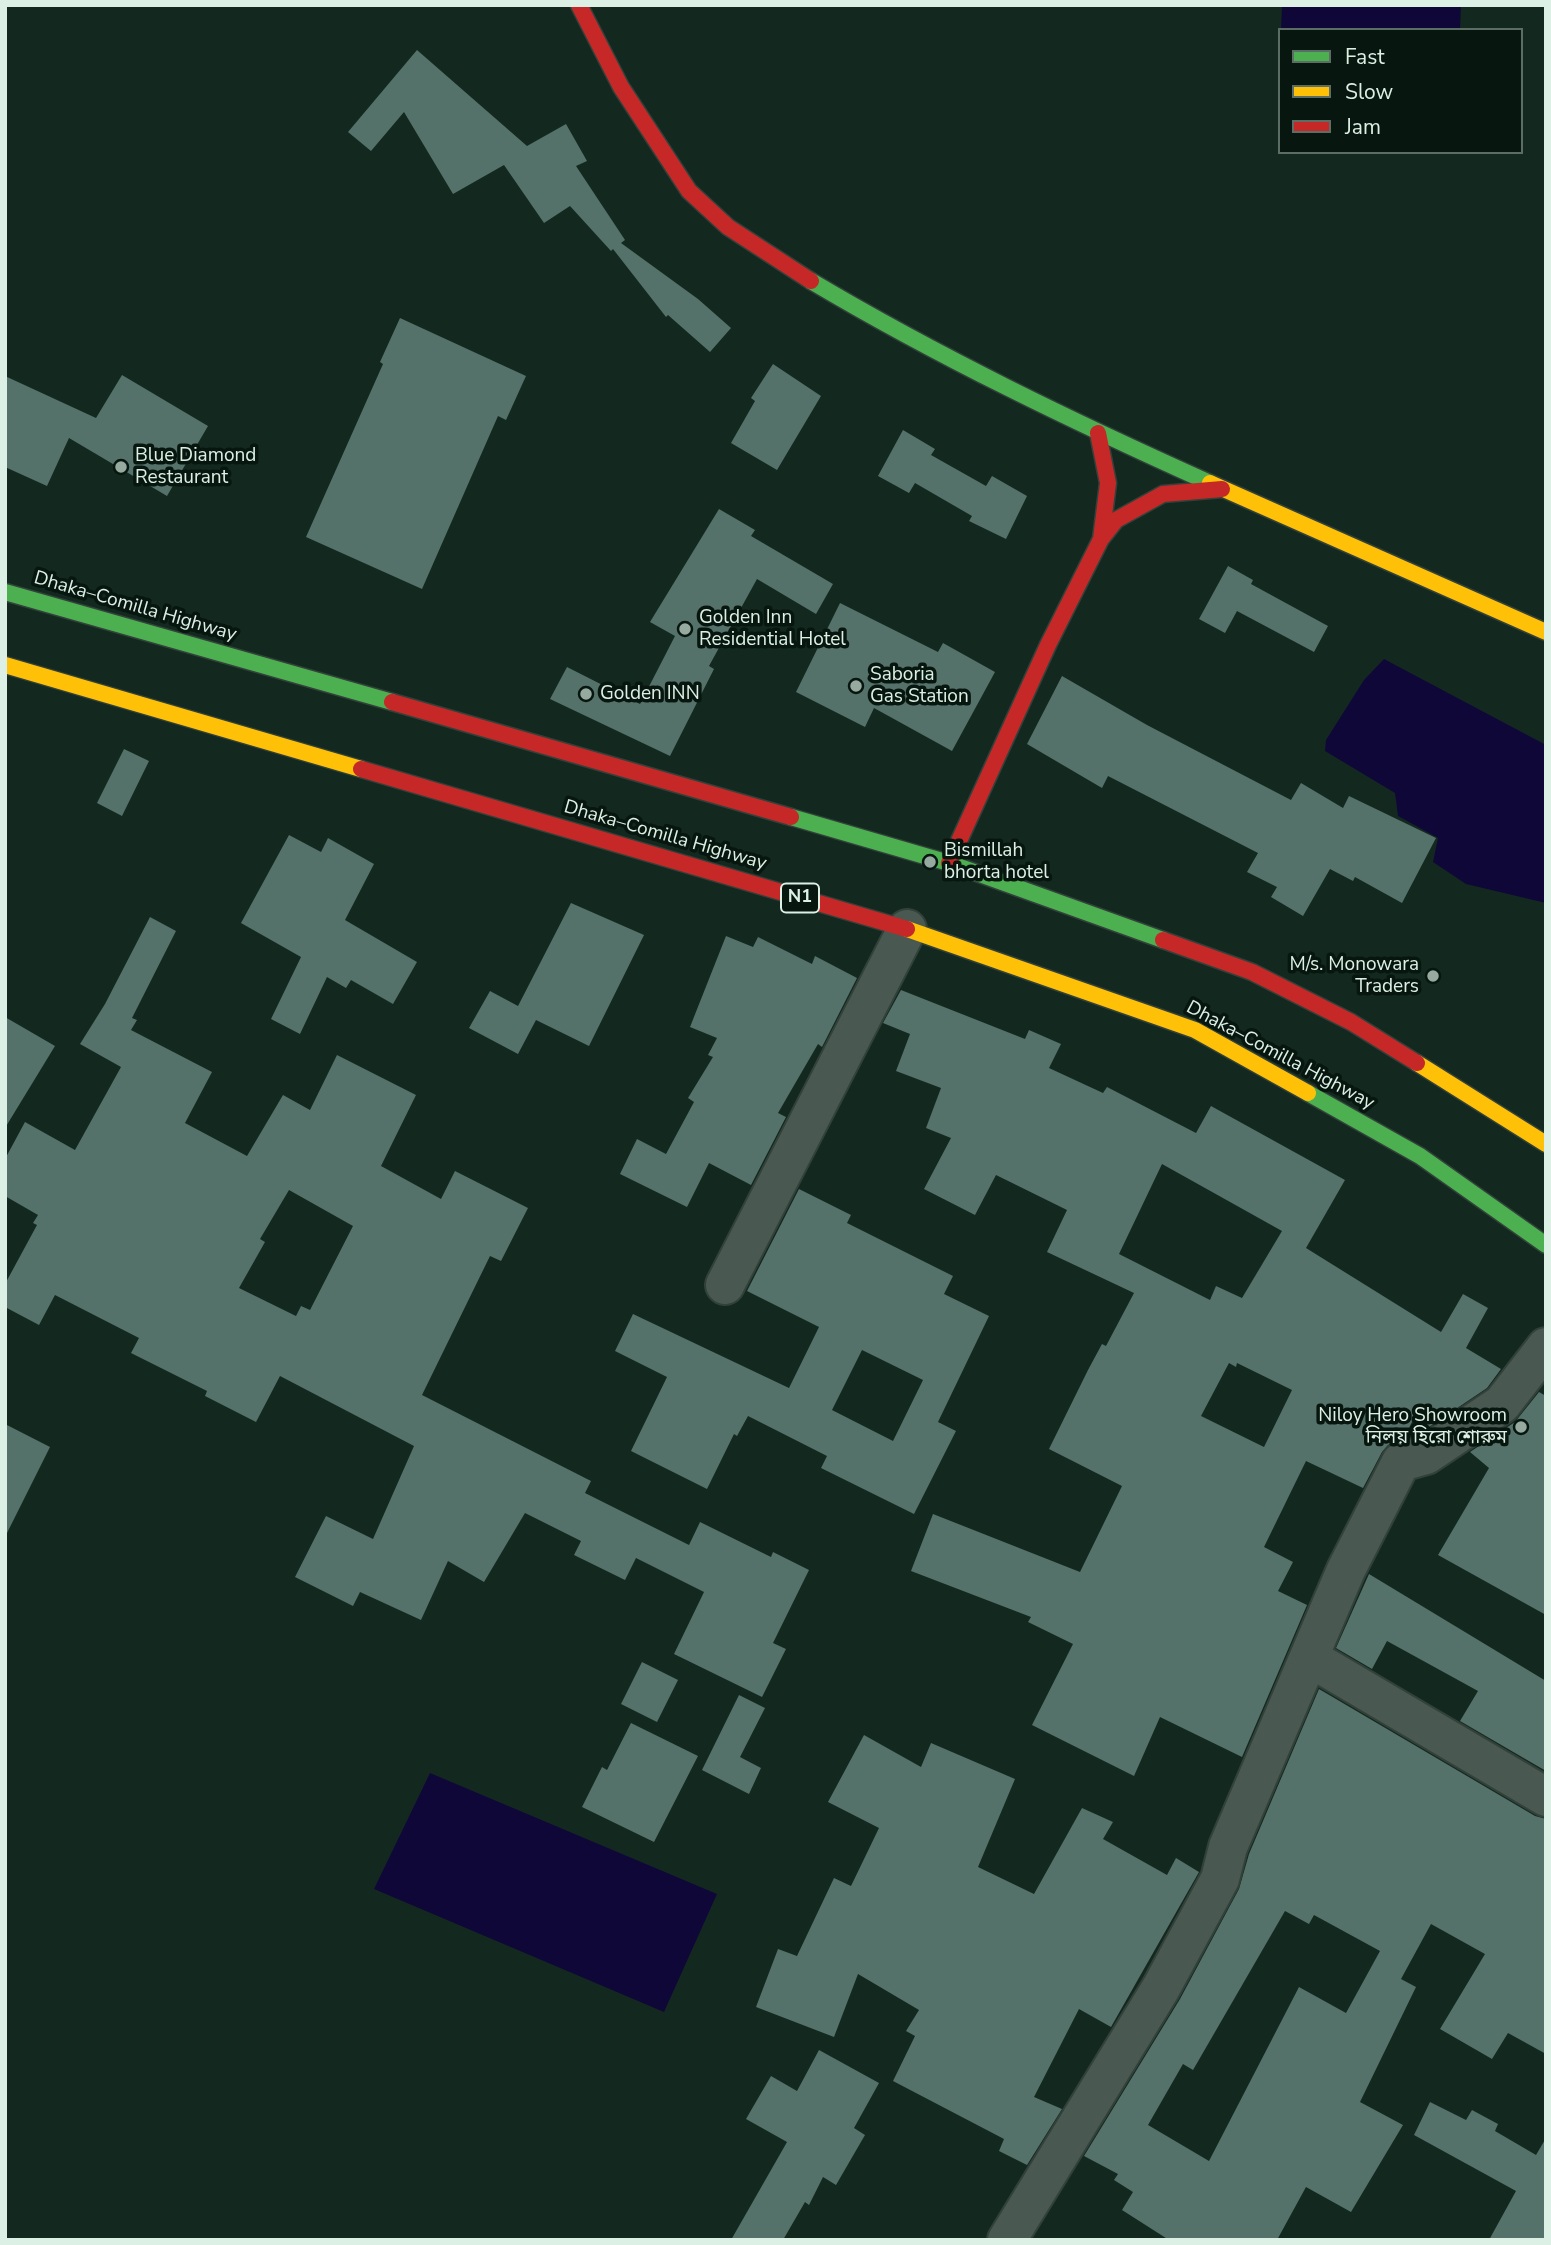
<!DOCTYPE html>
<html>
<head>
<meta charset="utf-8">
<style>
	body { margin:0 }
	#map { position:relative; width:1551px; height:2245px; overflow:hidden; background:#132920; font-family:"Nunito Sans",sans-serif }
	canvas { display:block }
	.frame { position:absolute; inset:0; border:7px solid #dcf0e5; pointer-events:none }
	.legend { position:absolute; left:1278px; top:28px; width:245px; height:126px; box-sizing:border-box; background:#07160f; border:2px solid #5c6d65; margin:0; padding:9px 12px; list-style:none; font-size:21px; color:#dcf0e5 }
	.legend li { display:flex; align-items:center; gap:14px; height:35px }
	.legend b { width:35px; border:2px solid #5c6d65 }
</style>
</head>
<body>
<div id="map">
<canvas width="1551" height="2245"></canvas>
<div class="frame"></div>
<ul class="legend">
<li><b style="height:9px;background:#4caf50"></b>Fast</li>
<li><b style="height:9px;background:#ffc107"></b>Slow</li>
<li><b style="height:9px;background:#c62828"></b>Jam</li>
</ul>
</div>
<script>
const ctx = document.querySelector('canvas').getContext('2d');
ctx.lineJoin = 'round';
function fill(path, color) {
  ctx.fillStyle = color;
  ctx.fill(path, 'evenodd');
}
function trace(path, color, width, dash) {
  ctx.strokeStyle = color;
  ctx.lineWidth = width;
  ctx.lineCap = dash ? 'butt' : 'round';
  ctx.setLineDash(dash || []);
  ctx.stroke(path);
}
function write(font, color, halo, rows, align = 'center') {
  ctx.font = font + ' "Nunito Sans","Noto Sans Bengali",sans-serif';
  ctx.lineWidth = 7;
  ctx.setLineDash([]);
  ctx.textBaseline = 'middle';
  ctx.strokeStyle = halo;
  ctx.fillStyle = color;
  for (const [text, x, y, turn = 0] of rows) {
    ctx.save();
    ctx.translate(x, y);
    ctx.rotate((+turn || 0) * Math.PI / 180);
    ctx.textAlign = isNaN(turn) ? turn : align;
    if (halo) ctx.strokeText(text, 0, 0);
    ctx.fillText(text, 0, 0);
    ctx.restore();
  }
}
fill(new Path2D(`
	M1282 5H1461L1460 30H1281Z
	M1384 659 1546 745V903L1466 884 1433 862 1438 838 1398 816 1395 793 1325 751 1326 740 1364 680Z
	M430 1773 717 1894 664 2012 374 1889Z`), '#100739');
fill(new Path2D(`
	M417 50 527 146 566 124 587 161 576 166 625 240 621 243 698 299 731 328 710 352 668 315 666 317 613 249 611 251 570 206 544 223 504 165 453 194 404 112 371 151 348 132Z
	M400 318 526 376 506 420 498 416 422 589 306 537 383 364 380 362Z
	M773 364 821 396 777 470 731 443 755 401 751 398Z
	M122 375 208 426 167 496 69 438 47 486 5 467V376L96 418Z
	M903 430 935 449 931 455 986 486 992 476 1027 496 1006 539 969 521 972 516 915 483 909 493 878 476Z
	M719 509 755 530 751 536 833 584 816 614 757 579 709 666 714 669 670 756 550 699 567 667 640 704 675 636 650 622Z
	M1228 566 1253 580 1251 584 1328 626 1314 652 1237 611 1225 633 1199 619Z
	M840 603 938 652 943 643 995 672 952 751 874 708 865 727 796 692Z
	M1062 676 1147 725 1291 800 1301 783 1343 808 1349 796 1436 838 1402 903 1355 877 1353 881 1330 869 1303 916 1271 897 1277 887 1247 872 1258 853 1108 776 1102 788 1027 744Z
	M124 749 149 761 122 816 97 803Z
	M289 835 321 852 328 838 374 864 345 920 417 962 393 1004 351 980 346 988 327 977 300 1034 271 1019 301 957 241 923Z
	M571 903 644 935 589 1046 536 1020 518 1054 469 1028 490 991 518 1006Z
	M150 917 176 931 132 1018 137 1020 131 1030 212 1072 185 1123 247 1156 283 1095 310 1110 337 1055 416 1095 381 1166 441 1199 455 1171 528 1208 501 1261 490 1256 422 1395 591 1481 585 1493 689 1545 700 1522 771 1557 773 1552 809 1570 773 1643 786 1649 762 1697 674 1654 704 1592 636 1558 625 1580 574 1555 581 1541 525 1513 484 1582 448 1561 421 1620 360 1592 353 1606 295 1577 326 1516 373 1539 414 1446 280 1376 256 1422 205 1396 207 1391 131 1353 139 1338 55 1295 39 1325 5 1307V1284L37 1225 33 1223 38 1215 5 1196V1159L25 1122 75 1150 121 1067 80 1044 105 1004ZM289 1190 353 1226 310 1310 301 1306 296 1316 239 1288 265 1242 260 1239Z
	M726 936 753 947 758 937 812 964 815 956 857 978 822 1047 818 1044 778 1113 786 1117 751 1185 709 1163 687 1207 620 1174 637 1139 666 1154 694 1102 688 1098 713 1057 708 1055 717 1038 690 1027Z
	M901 990 1025 1039 1029 1030 1061 1044 1049 1068 1103 1093 1107 1087 1196 1133 1211 1106 1345 1180 1306 1248 1441 1332 1463 1294 1488 1308 1466 1348 1501 1369 1487 1388 1429 1427 1414 1418 1404 1438 1388 1445 1382 1452 1363 1488 1306 1461 1264 1547 1293 1562 1278 1591 1307 1605 1242 1757 1160 1717 1134 1776 1032 1725 1073 1644 1028 1622 1031 1617 911 1571 933 1514 1080 1572 1122 1486 1049 1449 1088 1370 1102 1344 1106 1346 1134 1293 1047 1252 1067 1210 996 1175 975 1215 924 1189 951 1138 926 1128 941 1088 896 1071 910 1034 883 1023ZM1162 1164 1282 1231 1242 1298 1216 1286 1210 1300 1119 1254ZM1229 1363 1236 1367 1237 1363 1292 1390 1264 1447 1201 1416Z
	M5 1017 55 1046 5 1128Z
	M799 1189 851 1215 847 1223 953 1276 944 1294 989 1316 938 1422 956 1431 914 1514 821 1468 827 1456 748 1416 737 1436 734 1434 707 1489 631 1451 667 1377 615 1351 633 1314 789 1388 819 1327 747 1291ZM862 1350 923 1380 893 1441 832 1410Z
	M1539 1392 1546 1396V1615L1438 1555 1489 1468 1470 1452 1515 1422Z
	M5 1424 50 1447 5 1537Z
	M1369 1574 1546 1681V1771L1460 1721 1478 1691 1387 1641 1372 1669 1336 1648Z
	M642 1662 678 1680 657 1722 621 1704Z
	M1319 1689 1535 1816 1546 1819V2054L1508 2033 1492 2059 1440 2029 1485 1954 1431 1924 1401 1979 1416 1987 1360 2102 1403 2125 1351 2212 1306 2187 1277 2240H1169L1122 2210 1133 2192 1114 2180 1118 2174 1084 2156 1180 1999 1239 1889 1249 1854ZM1285 1911 1309 1924 1314 1915 1380 1951 1346 2013 1299 1987 1209 2161 1148 2125 1183 2064 1193 2070Z
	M739 1695 765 1708 740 1757 761 1768 749 1794 702 1770Z
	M631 1723 698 1756 654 1842 582 1807 602 1767 607 1770Z
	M864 1735 921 1767 931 1743 1015 1779 978 1867 1034 1894 1082 1808 1113 1822 1103 1839 1167 1875 1176 1858 1199 1872 1111 2027 1079 2009 1034 2097 1062 2109 1027 2165 999 2151 1004 2139 893 2081 915 2036 906 2031 919 2010 858 1974 834 2037 756 2007 778 1949 797 1956 834 1878 851 1886 879 1828 828 1802Z
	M819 2050 879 2083 854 2128 865 2135 836 2185 823 2177 809 2205 805 2202 783 2240H731L787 2142 746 2119 771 2076 797 2091Z
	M1430 2102 1466 2120 1472 2110 1498 2124 1495 2131 1536 2155 1546 2138V2240H1489L1516 2191 1414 2135Z`), '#54716a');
const street = new Path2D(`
	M725 1285 907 929
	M1310 1658 1546 1797
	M1007 2240 1161 1988 1220 1879 1228 1847 1346 1570 1401 1462 1426 1455 1502 1404 1546 1347`);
const fast = new Path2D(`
	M811 281C939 357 1074 422 1210 483
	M5 592 392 702
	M791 817 949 863 1163 940
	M1308 1093 1420 1156 1546 1245`);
const slow = new Path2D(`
	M1210 483 1546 632
	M5 665 361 769
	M907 929 1195 1030 1308 1093
	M1417 1063 1546 1144`);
const jam = new Path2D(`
	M579 5 621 87 689 191 728 227 811 281
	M1098 433 1108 483 1101 539
	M392 702 791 817
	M361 769 907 929
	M949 863 1048 645 1101 539 1116 520 1163 494 1222 489
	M1163 940 1252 972 1351 1022 1417 1063`);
trace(street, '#32413a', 42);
trace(fast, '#32413a', 19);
trace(slow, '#32413a', 19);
trace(jam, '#32413a', 19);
trace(street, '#495951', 38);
trace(fast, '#4caf50', 16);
trace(slow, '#ffc107', 16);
trace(jam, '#c62828', 16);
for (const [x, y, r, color] of [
	[121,467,7,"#96aaa0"],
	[685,629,7,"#96aaa0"],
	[856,686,7,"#96aaa0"],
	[586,694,7,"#96aaa0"],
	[930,862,7,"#96aaa0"],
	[1433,976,7,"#96aaa0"],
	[1521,1427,7,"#96aaa0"]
]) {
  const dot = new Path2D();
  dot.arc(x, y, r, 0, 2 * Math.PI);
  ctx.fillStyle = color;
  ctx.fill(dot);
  trace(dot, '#07160f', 2.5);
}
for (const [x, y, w] of [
	[800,898,38]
]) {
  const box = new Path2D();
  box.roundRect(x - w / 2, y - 14.5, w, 29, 5);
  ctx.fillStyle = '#07160f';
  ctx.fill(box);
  trace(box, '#dcf0e5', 2);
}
write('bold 18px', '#dcf0e5', null, [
	["N1",800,898]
]);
write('19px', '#dcf0e5', '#07160f', [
	["Blue Diamond",135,456],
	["Restaurant",135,478],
	["Golden Inn",699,618],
	["Residential Hotel",699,640],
	["Saboria",870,675],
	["Gas Station",870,697],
	["Golden INN",600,694],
	["Bismillah",944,851],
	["bhorta hotel",944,873],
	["M/s. Monowara",1419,965,"right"],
	["Traders",1419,987,"right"],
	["Niloy Hero Showroom",1507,1416,"right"],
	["নিলয় হিরো শোরুম",1507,1438,"right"]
], 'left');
write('19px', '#dcf0e5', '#07160f', [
	["Dhaka–Comilla Highway",135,607,16],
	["Dhaka–Comilla Highway",665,836,16],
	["Dhaka–Comilla Highway",1280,1056,28]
]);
</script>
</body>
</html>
